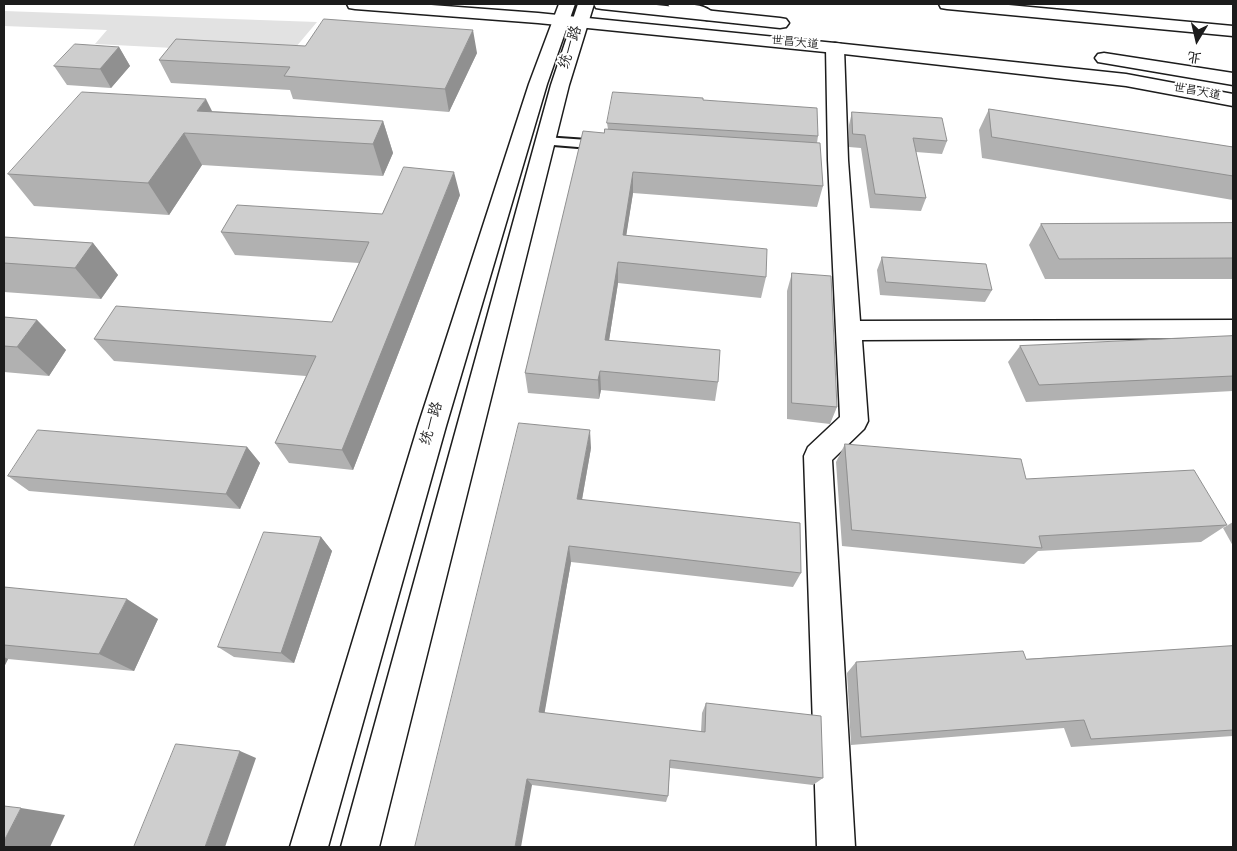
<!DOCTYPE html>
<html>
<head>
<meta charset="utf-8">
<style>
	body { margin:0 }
	#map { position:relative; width:1237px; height:851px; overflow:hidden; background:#fff; font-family:"Gochi Hand","LXGW WenKai TC",sans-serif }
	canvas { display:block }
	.frame { position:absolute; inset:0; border:5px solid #1c1c1c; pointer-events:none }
	.north { position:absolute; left:1172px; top:15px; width:50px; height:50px; -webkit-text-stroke:4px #fff; paint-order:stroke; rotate:189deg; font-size:14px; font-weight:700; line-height:20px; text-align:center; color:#1c1c1c }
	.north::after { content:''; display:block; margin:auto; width:18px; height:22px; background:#1c1c1c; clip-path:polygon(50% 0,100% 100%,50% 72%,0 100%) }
</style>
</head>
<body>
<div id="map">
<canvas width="1237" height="851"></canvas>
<div class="frame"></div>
<div class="north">北</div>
</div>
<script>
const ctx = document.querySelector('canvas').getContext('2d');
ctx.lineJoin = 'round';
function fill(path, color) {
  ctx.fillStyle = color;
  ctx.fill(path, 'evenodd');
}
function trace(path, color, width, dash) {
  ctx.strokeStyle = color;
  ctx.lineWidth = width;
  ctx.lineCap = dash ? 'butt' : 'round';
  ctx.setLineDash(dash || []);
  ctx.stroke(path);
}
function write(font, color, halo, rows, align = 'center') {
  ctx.font = font + ' "Gochi Hand","LXGW WenKai TC",sans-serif';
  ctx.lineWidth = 4;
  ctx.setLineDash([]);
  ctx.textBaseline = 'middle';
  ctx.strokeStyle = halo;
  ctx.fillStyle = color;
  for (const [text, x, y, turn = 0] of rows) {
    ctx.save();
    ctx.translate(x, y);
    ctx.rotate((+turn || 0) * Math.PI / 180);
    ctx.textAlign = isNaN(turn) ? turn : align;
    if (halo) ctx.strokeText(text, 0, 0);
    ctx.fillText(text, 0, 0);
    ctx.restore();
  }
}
fill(new Path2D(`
	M4 11 317 22 290 54 95 44 107 30 4 26Z`), '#e2e2e2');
const lane = new Path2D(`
	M545 137 602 141 608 145 602 149 541 144 539 141Z`);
const street = new Path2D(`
	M939 4H998L1233 26V36L947 9 941 8Z
	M835 43 841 44 844 48 848 160 860 321 1233 320V338L862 340 868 421 864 429 832 460 855 847H817L804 456 808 447 840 417 828 160 826 48 829 44Z`);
const secondary = new Path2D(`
	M559 4H575L547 84 446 426 328 847H290L418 426 529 84Z
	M578 4H594L569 85 379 847H341L551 85Z
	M668 4C682 4 706 2 715 15L713 19 707 20 670 8Z`);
const primary = new Path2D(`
	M347 4H418L538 13 835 43 1126 74 1233 94V106L1126 86 835 53 538 23 355 9 349 8Z
	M594 4H647L780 18 786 19 789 23 786 27 780 28 602 9 596 8Z
	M1104 53 1233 73V85L1098 62 1095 58 1098 54Z`);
trace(lane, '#1c1c1c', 4);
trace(street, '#1c1c1c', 3);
trace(secondary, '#1c1c1c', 3);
trace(primary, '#1c1c1c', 3);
fill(lane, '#fff');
fill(street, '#fff');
fill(secondary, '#fff');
fill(primary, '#fff');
fill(new Path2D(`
	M305 46 477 53 449 112 293 99 290 90 171 83 159 60Z
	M119 47 130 66 111 88 67 85 54 66Z
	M703 100 818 136 817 143 823 186 817 207 633 193 626 235 766 277 761 298 618 283 609 340 718 382 715 401 601 390 599 399 528 393 525 373 604 133 608 129 607 123Z
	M989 109 1233 147V200L982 158 979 130Z
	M212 111 383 121 393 153 383 176 202 165 169 215 34 206 8 174Z
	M852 112 947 141 942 154 916 152 926 198 921 211 870 208 861 148 849 147V125Z
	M460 195 353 470 289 463 275 443 306 376 114 361 94 339 332 322 359 263 235 255 221 232 382 214Z
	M1233 223V279H1045L1029 245 1041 224Z
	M4 237 93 243 118 275 101 299 4 292Z
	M882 257 992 290 985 302 880 295 877 270Z
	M792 273 837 407 830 424 787 419V291Z
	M4 317 37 320 66 350 49 376 4 372Z
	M1233 336V391L1026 402 1008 362 1020 346Z
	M845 444 1026 479 1227 525 1201 542 1038 551 1024 564 842 546 836 462Z
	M247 447 260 463 240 509 29 491 8 476Z
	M591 448 582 500 801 573 793 587 571 562 544 713 701 732 702 713 706 703 823 778 813 785 670 768 668 796 666 802 532 785 415 847Z
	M1233 522V546L1223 528Z
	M321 537 332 551 294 663 234 657 218 647Z
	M4 587 158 619 134 671 8 659 4 667Z
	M1233 646V736L1071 747 1064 728 851 745 847 673 856 662 1026 659Z`), '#b1b1b1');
fill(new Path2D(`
	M473 30 477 53 449 112 445 89Z
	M119 47 130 66 111 88 100 69Z
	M206 99 222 131 197 111Z
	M383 121 393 153 383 176 373 144Z
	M184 133 202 165 169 215 148 183Z
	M454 172 460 195 353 470 342 450Z
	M633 172V193L623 256V235Z
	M93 243 118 275 101 299 75 268Z
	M618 262V283L606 360 605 340Z
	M37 320 66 350 49 376 17 347Z
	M600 371 601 390 599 399 598 380Z
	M590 430 591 448 579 516 577 499Z
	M247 447 260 463 240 509 226 494Z
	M321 537 332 551 294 663 281 653Z
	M569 546 571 562 543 722 539 712Z
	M127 599 158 619 134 671 99 654Z
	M4 657 8 659 4 667Z
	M240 751 256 758 225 847H205Z
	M527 779 532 785 521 847H515Z
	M21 808 65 815 50 847H4V841Z`), '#909090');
const building = new Path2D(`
	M324 19 473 30 445 89 284 76 290 67 159 60 176 39 305 46Z
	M75 44 119 47 100 69 54 66Z
	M82 92 206 99 197 111 383 121 373 144 184 133 148 183 8 174Z
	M613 92 703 98V100L817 108 818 136 607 123Z
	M989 109 1233 147V176L992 137Z
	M852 112 942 118 947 141 913 138 926 198 875 194 865 135 853 134Z
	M605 129 820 143 823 186 633 172 623 235 767 249 766 277 618 262 605 340 720 350 718 382 600 371 598 380 525 373 583 131 604 133Z
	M404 167 454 172 342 450 275 443 316 356 94 339 116 306 332 322 369 242 221 232 237 205 382 214Z
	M1233 223V258L1059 259 1041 224Z
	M4 237 93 243 75 268 4 263Z
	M882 257 986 264 992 290 886 282Z
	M792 273 831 276 837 407 792 403Z
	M4 317 37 320 17 347 4 346Z
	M1233 336V376L1039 385 1020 346Z
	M519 423 590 430 577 499 800 523 801 573 569 546 539 712 705 732 706 703 821 716 823 778 670 760 668 796 527 779 515 847H415Z
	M38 430 247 447 226 494 8 476Z
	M845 444 1021 459 1026 479 1194 470 1227 525 1039 536 1042 548 852 530Z
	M264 532 321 537 281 653 218 647Z
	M4 587 127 599 99 654 4 645Z
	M1233 646V730L1091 739 1084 720 861 737 856 662 1023 651 1026 659Z
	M176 744 240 751 205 847H134Z
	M4 806 21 808 4 841Z`);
fill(building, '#cecece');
trace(building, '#909090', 1);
write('12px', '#1c1c1c', '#fff', [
	["世昌大道",795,44,6],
	["世昌大道",1197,93,11]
]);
write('15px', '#1c1c1c', '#fff', [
	["统一路",572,48,-72],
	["统一路",433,424,-73]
]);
</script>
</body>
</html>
